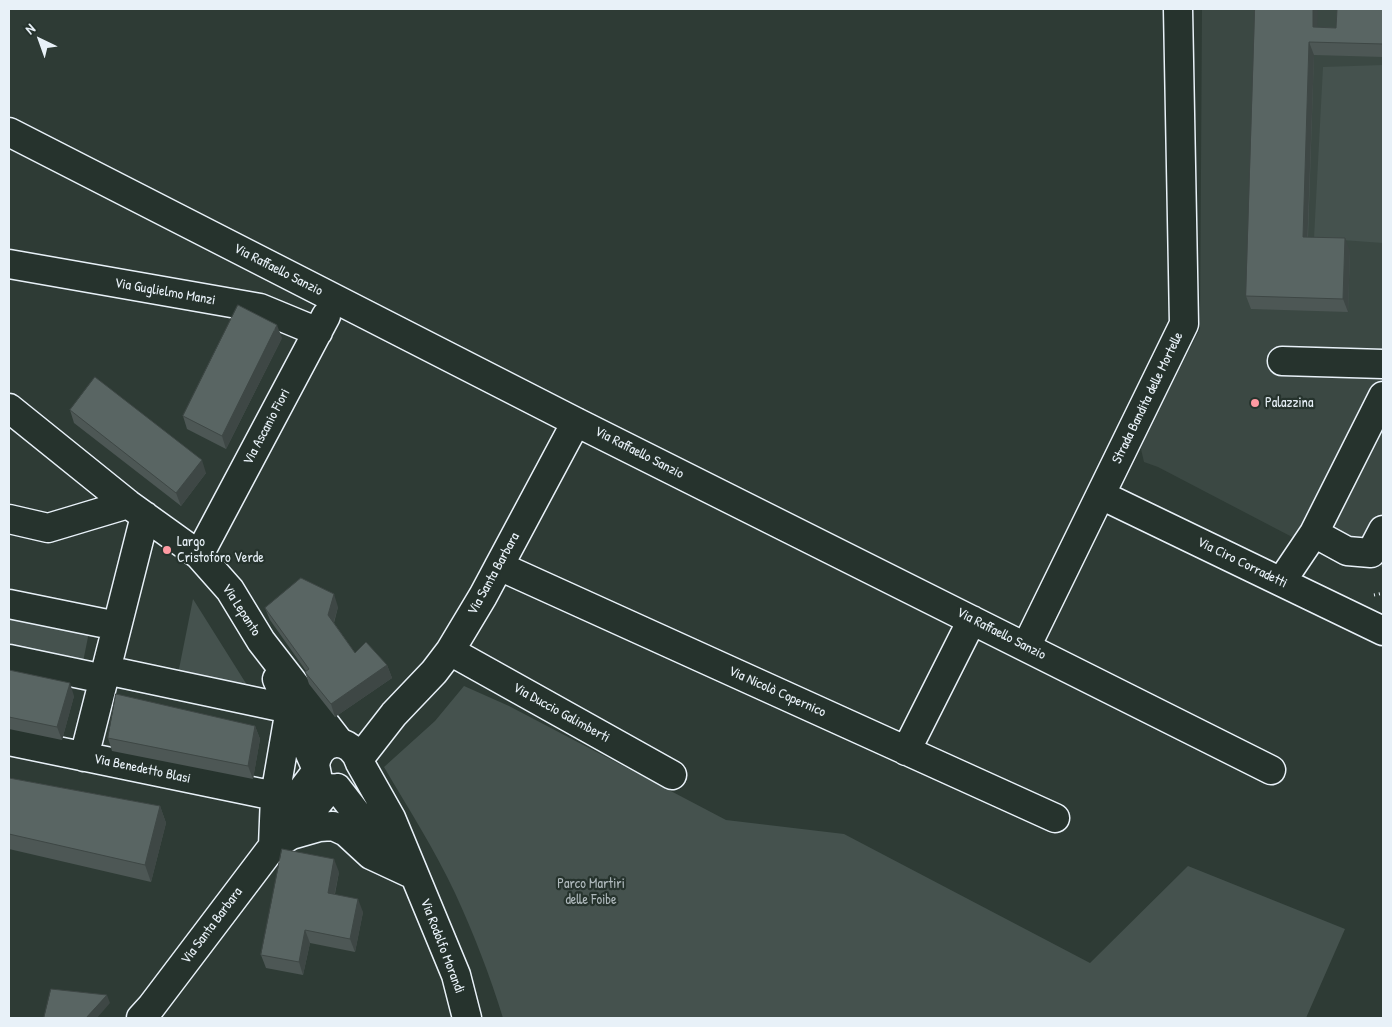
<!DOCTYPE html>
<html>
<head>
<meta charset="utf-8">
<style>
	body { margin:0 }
	#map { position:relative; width:1392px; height:1027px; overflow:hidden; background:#2e3b35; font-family:"Patrick Hand",sans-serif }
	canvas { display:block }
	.frame { position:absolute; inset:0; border:10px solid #e8f1f8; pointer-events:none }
	.north { position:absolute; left:15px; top:15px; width:50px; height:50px; -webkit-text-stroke:4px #26332d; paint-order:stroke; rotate:318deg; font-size:14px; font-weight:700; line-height:20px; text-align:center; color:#e8f1f8 }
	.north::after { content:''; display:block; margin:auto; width:18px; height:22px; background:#e8f1f8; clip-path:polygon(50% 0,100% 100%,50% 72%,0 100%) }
</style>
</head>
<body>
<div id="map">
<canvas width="1392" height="1027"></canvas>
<div class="frame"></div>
<div class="north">N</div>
</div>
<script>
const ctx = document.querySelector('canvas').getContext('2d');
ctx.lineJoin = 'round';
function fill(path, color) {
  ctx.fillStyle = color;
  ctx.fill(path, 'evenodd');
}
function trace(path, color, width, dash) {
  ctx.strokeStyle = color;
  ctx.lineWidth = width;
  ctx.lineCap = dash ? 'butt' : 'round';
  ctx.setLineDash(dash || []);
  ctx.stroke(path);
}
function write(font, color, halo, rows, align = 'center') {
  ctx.font = font + ' "Patrick Hand",sans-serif';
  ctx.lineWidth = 4.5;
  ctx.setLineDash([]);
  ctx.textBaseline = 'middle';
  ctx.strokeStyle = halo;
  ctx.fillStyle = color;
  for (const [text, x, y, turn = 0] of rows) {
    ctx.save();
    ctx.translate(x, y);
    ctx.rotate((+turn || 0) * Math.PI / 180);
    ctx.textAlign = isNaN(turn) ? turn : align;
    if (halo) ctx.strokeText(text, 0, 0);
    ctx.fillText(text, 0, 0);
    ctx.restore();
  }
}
fill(new Path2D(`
	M1202 9H1383V567L1340 560 1317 550 1158 467 1144 462 1141 449 1147 432 1200 329Z`), '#3b4843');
fill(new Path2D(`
	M1383 65V243L1314 238 1323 67Z
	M193 599 252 693 178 674Z
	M9 616 89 632 83 662 9 647Z
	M464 686 509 706 726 820 844 834 1090 963 1188 866 1345 929 1306 1018H503C490 976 474 934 455 893 435 850 408 808 384 767L435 721Z`), '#45524e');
const minor = new Path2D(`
	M9 132 576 422 1271 770
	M9 264 260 308 318 332
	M1282 361 1383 364
	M9 408 128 504 199 555 230 590 261 641 340 743
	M1101 495 1383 631
	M9 519 48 528 128 504
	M1314 533 1347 551 1371 553 1383 530
	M199 555 326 316
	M499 566 1055 818
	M1281 582 1314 533 1383 396
	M9 604 117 626
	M1026 647 1184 324 1178 9
	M450 651 672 775
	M9 659 104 679
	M106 670 290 709
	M277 679 315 765 317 775
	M9 741 275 796
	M906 751 972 620
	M84 757 145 516
	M359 759 394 714 434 672 450 651 483 596 576 422
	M315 765C320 736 352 736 360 763L391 818 456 975 467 1018
	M337 788 368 828 386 847
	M274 827 316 772
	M291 835 319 827 333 826 346 832 371 855 414 875
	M273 846 275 796 290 709
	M141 1018 151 1007 273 846 291 835 330 788`);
trace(minor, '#e8f1f8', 31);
trace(new Path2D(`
	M1374 595 1383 593`), '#e8f1f8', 3, [1, 4]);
trace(minor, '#26332d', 28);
fill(new Path2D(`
	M1255 9 1318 27 1336 28 1383 9V57L1314 55 1308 237 1350 251 1348 312 1251 309 1246 296Z
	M282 338 226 449 187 429 183 416Z
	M70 410 206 473 181 506 74 423Z
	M338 607 334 623 355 653 387 665 392 678 335 717 309 684 305 672 306 671 270 620 265 608Z
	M9 670 74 696 62 740 9 729Z
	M255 726 260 739 253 779 112 751 108 738Z
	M9 778 160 806 166 823 151 882 9 849Z
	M339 872 335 894 363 912 355 952 310 943 303 975 266 968 261 955Z`), '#4d5755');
fill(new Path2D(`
	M1313 9H1318L1317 40 1313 27Z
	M1309 42 1314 55 1307 250 1303 237Z
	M1345 238 1350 251 1348 312 1343 299Z
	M277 325 282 338 226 449 222 436Z
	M202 460 206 473 181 506 176 493Z
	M334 594 338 607 332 628 328 615Z
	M387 665 392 678 335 717 331 704Z
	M70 683 74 696 62 740 57 727Z
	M255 726 260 739 253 779 248 766Z
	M160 806 166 823 151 882 145 865Z
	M334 859 339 872 332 906 328 893Z
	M358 899 363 912 355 952 350 939Z
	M305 930 310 943 303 975 299 962Z
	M107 995 110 1003 97 1018H86Z`), '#3e4745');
const building = new Path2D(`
	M1255 9H1313V27L1336 28 1337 9H1383V44L1309 42 1303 237 1345 238 1343 299 1246 296Z
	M238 305 277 325 222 436 183 416Z
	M95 377 202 460 176 493 70 410Z
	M301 578 334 594 328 615 355 653 366 642 387 665 331 704 305 672 309 669 265 608Z
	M9 670 70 683 57 727 9 717Z
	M116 694 255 726 248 766 108 738Z
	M9 778 160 806 145 865 9 834Z
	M282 849 334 859 328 893 358 899 350 939 305 930 299 962 261 955Z
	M51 989 107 995 86 1018H44Z`);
fill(building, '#596563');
trace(building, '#3e4745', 1);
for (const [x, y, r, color] of [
	[1255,403,5,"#ff9aa2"],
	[167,550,5,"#ff9aa2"]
]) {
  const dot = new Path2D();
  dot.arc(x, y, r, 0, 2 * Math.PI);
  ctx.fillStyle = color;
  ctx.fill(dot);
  trace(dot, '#26332d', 2);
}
write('14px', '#e8f1f8', '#26332d', [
	["Via Raffaello Sanzio",278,270,27],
	["Via Guglielmo Manzi",165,292,10],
	["Strada Bandita delle Mortelle",1148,398,-64],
	["Via Ascanio Fiori",267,427,-62],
	["Via Raffaello Sanzio",639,453,27],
	["Via Ciro Corradetti",1242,563,26],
	["Via Santa Barbara",494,574,-61],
	["Via Lepanto",241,610,57],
	["Via Raffaello Sanzio",1001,634,27],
	["Via Nicolò Copernico",777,692,24],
	["Via Duccio Galimberti",561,713,29],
	["Via Benedetto Blasi",142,769,12],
	["Via Santa Barbara",212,926,-53],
	["Via Rodolfo Morandi",442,946,69]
]);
write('14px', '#e8f1f8', '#26332d', [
	["Palazzina",1265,403],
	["Largo",177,542],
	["Cristoforo Verde",177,558]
], 'left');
write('14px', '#afb9bc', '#26332d', [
	["Parco Martiri",591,884],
	["delle Foibe",591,900]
]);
</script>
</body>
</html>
